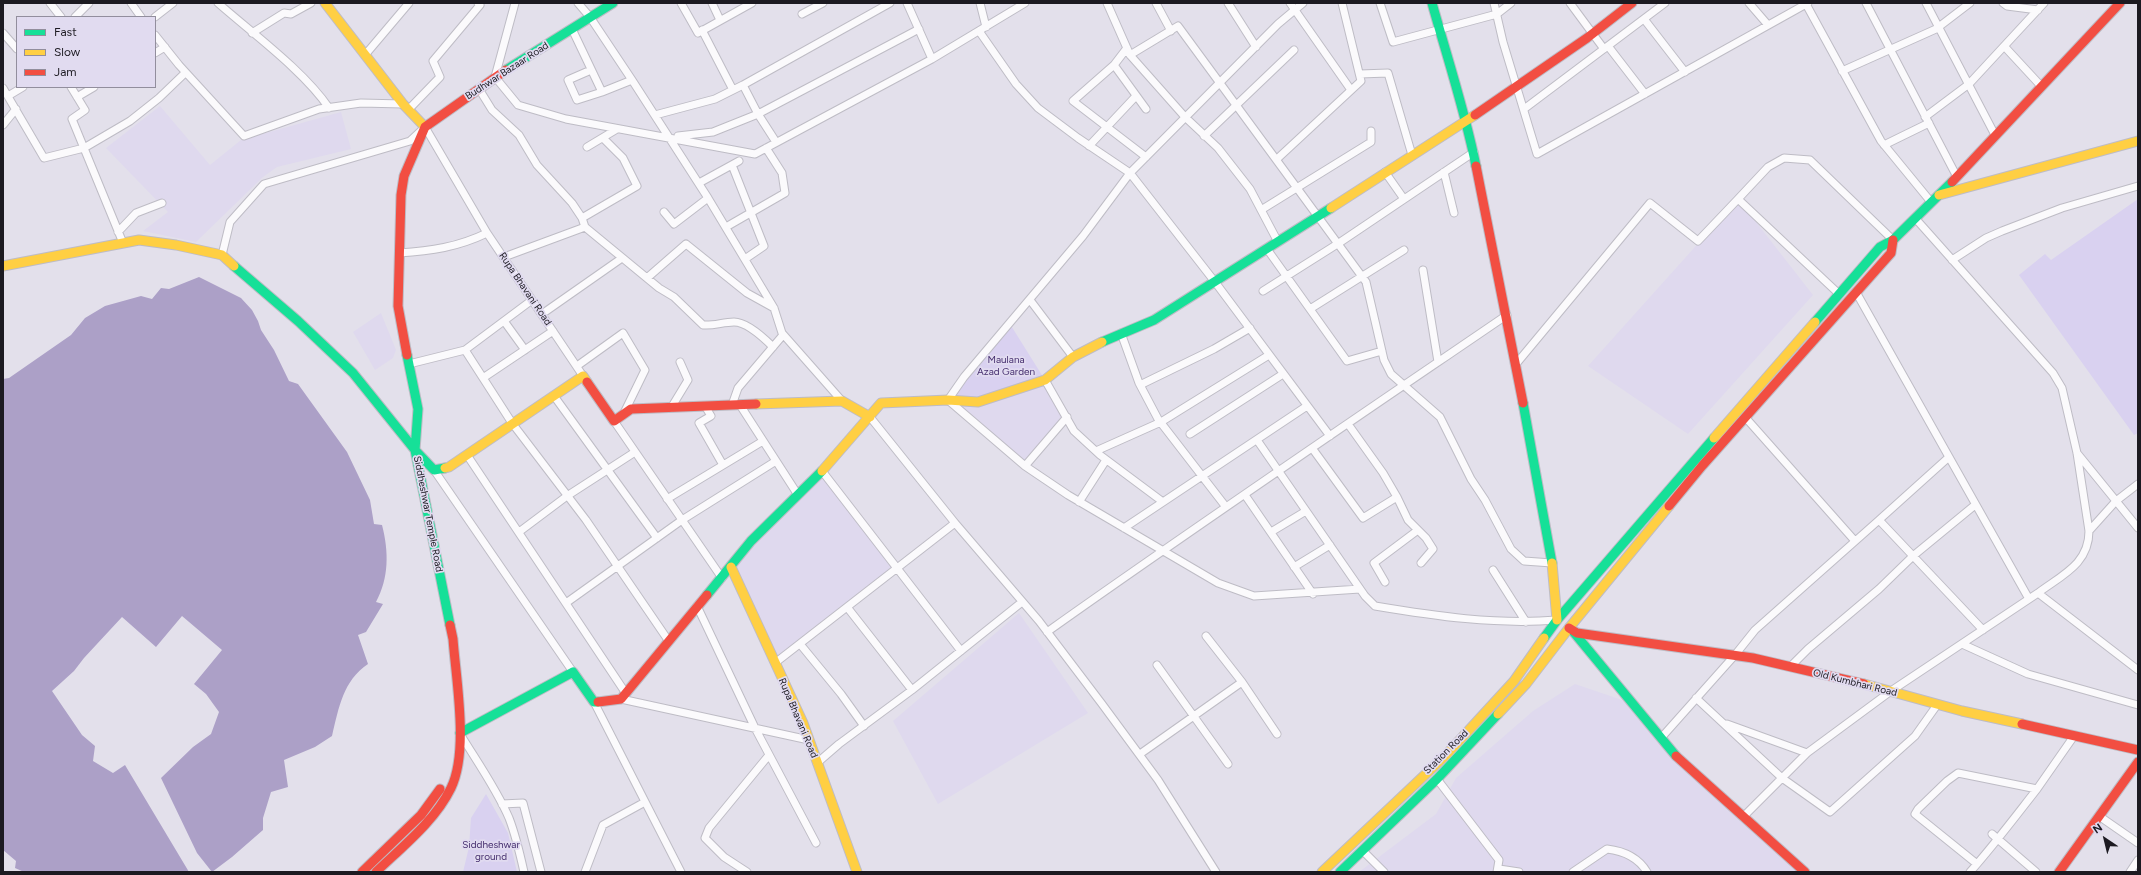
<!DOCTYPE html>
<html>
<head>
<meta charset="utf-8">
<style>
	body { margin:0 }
	#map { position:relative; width:2141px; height:875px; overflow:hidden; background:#e3e0eb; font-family:Figtree,sans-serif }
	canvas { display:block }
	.frame { position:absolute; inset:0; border:4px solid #1c1a21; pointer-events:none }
	.legend { position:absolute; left:16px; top:16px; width:140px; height:72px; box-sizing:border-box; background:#e1dbf0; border:1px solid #928e9d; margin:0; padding:5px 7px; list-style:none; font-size:12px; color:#1c1a21 }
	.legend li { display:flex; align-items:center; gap:8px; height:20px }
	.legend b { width:20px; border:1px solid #928e9d }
	.north { position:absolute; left:2085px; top:819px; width:40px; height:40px; -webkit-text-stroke:3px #e1dbf0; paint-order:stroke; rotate:325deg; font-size:11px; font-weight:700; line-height:16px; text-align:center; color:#1c1a21 }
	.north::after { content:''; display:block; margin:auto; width:14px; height:18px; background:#1c1a21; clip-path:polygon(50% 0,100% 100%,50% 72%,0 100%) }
</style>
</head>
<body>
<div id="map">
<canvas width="2141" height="875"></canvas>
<div class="frame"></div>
<ul class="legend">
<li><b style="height:5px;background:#16e098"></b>Fast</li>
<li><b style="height:5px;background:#ffcf43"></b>Slow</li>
<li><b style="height:5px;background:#f24e42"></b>Jam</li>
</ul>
<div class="north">N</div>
</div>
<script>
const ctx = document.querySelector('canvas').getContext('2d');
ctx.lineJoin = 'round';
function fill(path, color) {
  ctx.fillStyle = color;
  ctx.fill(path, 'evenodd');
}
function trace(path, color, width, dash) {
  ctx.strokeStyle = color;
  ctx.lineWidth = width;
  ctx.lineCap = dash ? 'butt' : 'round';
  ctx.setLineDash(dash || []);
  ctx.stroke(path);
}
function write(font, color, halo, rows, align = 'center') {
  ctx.font = font + ' Figtree,sans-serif';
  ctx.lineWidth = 3.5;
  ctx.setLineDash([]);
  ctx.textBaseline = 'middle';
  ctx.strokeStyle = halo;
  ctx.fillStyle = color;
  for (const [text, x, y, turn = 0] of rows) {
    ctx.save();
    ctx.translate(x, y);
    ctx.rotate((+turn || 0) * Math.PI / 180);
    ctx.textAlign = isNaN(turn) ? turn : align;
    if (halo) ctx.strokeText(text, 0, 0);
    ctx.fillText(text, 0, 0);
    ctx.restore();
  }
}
fill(new Path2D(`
	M160 106 210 165 241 140 341 112 351 149 277 167 263 177 196 242 143 231 168 212 106 148Z
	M1738 199 1813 295 1688 434 1588 366Z
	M381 313 396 350 393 358 375 370 353 332Z
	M1045 380 1067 417 1025 466 948 400Z
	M822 471 897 568 775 663 731 567Z
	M1019 613 1088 713 938 804 893 721Z
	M1575 684 1631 703 1682 763 1805 872H1359L1436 814 1456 778 1533 711Z`), '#dfd9ee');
fill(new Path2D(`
	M2138 199V433L2134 435 2019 275 2045 254 2051 260Z
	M1010 324 1045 380 978 402 948 400Z
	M486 794 508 833 517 872H463L469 847 471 818Z`), '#d9d1f0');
fill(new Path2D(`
	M199 277 241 298 252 310 258 321 261 330 274 350 289 381 298 384 347 452 370 500 374 524 382 525C389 552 389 578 376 602L383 604 366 632 358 635 368 664C343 681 339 707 332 736L315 747 284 760 288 787 271 792 263 818V830L232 857 212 872 197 853 161 778 193 747 211 734 219 712 206 694 194 684 222 650 182 616 156 647 122 617 84 658 74 671 52 691 82 735 95 746 93 761 113 773 125 765 189 872H24L15 868 16 861 3 850V379L9 378 71 335 85 318 105 306 141 296 152 299 161 288 169 289Z`), '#aca0c7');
const street = new Path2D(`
	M50 3 61 17
	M131 3 141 17
	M218 3C252 33 304 71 329 108
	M515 3 495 77 518 105 566 119 755 154 932 59 1025 3
	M578 3 590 17 632 80 708 198 774 308 782 333 842 401
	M681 3 698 33 752 3
	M712 3 720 20
	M907 3 932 59
	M980 3 986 27
	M1107 3 1130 55 1178 26 1366 282 1384 360 1391 374 1440 417 1471 479 1485 500 1511 549 1524 561 1552 563
	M1156 3 1171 31
	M1228 3 1256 47
	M1290 3 1351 90
	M1303 3 1278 24 1130 173 1083 236 964 377 948 400 1025 466 1068 495 1218 583 1254 596 1360 589
	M1380 3 1393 42 1497 14 1511 3
	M1494 3 1503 42 1537 154 1808 3
	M1570 3 1604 49
	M1749 3 1768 25
	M1866 3 1957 177
	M1926 3 1995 135
	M2003 3 2007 6 2038 10
	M1806 4 1881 141 1931 202
	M802 14 823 3
	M75 17 89 3
	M155 17 173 3
	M1644 19 1685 72
	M572 29 602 92 577 100 568 80 591 70
	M702 30 733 90
	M979 31 1016 84 1038 108 1078 138 1130 173 1215 282 1330 436
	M3 33 17 49
	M252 33 284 13 291 14 311 3
	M155 35 179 65 244 136 319 109 361 103 403 104
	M1608 46 1645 94
	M2004 46 2041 86
	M1127 48 1114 65 1073 101 1146 157
	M155 53 165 47
	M365 55 409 3
	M1130 55 1185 117 1218 148 1250 189 1278 242
	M1114 65 1146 109
	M1842 71 1936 29 1970 3
	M1360 74 1388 73 1412 155
	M743 85 758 114 776 142
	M71 87 85 110 72 119 123 243
	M3 88 44 158 84 148 130 121 159 98 185 73
	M479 89 492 110 519 135 537 165 572 203 582 218 585 227 659 288 674 297 703 325C714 326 723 322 734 322 747 322 764 338 773 347
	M602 92 632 80
	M8 96 23 87
	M77 97 94 87
	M409 109 440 77 433 61 480 5 478 3
	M1524 109 1665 3
	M655 115 715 99 743 85 890 3
	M1925 117 1969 84 2044 3
	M3 125 16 109
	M678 136 713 132 758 114 919 29
	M1204 136 1294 50
	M1884 145 1929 123
	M1089 146 1136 96
	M587 147 617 129
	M1277 159 1361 81 1342 3
	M732 165 764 246 745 259
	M1385 172 1404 199
	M1444 172 1454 213
	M699 183 739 161
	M1738 199 1768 167 1784 158 1810 160 1893 240
	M1261 210 1371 142V131
	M664 212 674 224 708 198
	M582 218 637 186 623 158 603 138
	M1915 218 2053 373 2062 388 2077 453 2089 531C2089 564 2062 575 2038 593
	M726 227 785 193 782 173 766 148
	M118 232 136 213 162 203
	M1267 249 1347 361 1382 351
	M399 253C431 251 458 247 487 233
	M222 255 230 222 264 184 410 141 425 127 487 233 583 376
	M504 257 585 227
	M1952 260 1986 238 2002 231 2062 208 2138 186
	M1423 270 1438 362
	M647 278 686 244 747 293 774 308
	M1263 291 1339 243 1474 152
	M1856 292 1949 457
	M1030 300 1073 357
	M1310 309 1404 250
	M542 314 622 258
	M504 321 525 350
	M1121 333 1139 383 1158 419 1226 507
	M465 350 512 423 586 520 668 640
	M409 364 465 350 532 300
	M1516 364 1650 203 1698 241 1738 199 1839 294
	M577 366 623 333 645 370 624 413
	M483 378 553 331
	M1045 380 1074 431 1100 455 1163 502 1124 528
	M1140 385 1214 349 1250 328
	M554 396 657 538
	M732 405 738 388 783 335
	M740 405 798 495
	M705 406 711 416 699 423 723 465
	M671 408 688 380 680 362
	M870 417 955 523 1039 621 1102 704 1158 780 1216 872
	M1745 417 1855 541
	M614 421 722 578
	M1190 434 1283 374
	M1257 440 1365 596 1375 606C1435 616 1496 625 1557 620
	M1312 448 1363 518 1397 497 1383 473 1348 424
	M1096 451 1161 422 1269 355
	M2077 453 2138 528
	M467 455 625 692
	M1025 466 1067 417
	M434 470 573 672
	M822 471 961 651
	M1245 495 1313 594
	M1397 497 1408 520 1426 538 1433 549 1421 563
	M667 499 763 441
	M1079 502 1106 460
	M1163 502 1307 406
	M1879 520 1949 457 2029 599
	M2089 531 2116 501 2138 484
	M519 532 567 496 635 452
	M1271 532 1306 511
	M1294 567 1330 545
	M1493 570 1526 622
	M1385 582 1374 563 1418 530
	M566 603 682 520 776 461
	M697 606 755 728 816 843
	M847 607 912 690
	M1047 632C1199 524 1353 420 1507 315
	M1206 636 1242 682 1277 734
	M800 644 841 694 864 726
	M1962 644 2028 674 2138 705
	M775 663 955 523
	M1157 665 1228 764
	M1790 667 1808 649 1879 589 1913 556 1975 505
	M1696 698 1782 778 1830 812 1915 736 1937 705
	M621 699 809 740
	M594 702 681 872
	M1727 724 1807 753
	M462 737C478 763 497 790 509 818 516 836 520 854 524 872
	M1661 738 1735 655 1755 630 1879 520 1983 630
	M1140 754 1242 682
	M817 763 839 744 912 690 1022 602
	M1437 779 1499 860 1497 872
	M2037 789 2074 736
	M502 804 523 803 541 872
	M2099 816 2138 843
	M1743 817 1807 753 1891 691 2038 593 2138 670
	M1992 834 2036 872
	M1363 851 1384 872
	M1499 869 1519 872
	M585 872 603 825 645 802
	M747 872 724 857 705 838 709 828 769 755
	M1573 872 1607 849C1624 851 1638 857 1647 872
	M1970 872C1994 845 2015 817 2037 789L1958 773 1947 781 1918 809 1915 814 1977 864
	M2130 872 2138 860`);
const fast = new Path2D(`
	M1432 3C1447 57 1465 111 1476 166
	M506 70 613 3
	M234 266 298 321 353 373 415 450 434 470 445 468
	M1815 322 1880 247 1893 240 1952 182
	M1102 342 1154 320 1331 208
	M407 355 418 409 415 450 450 625
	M1523 403 1552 563
	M707 595 751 541 822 471
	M1571 629 1676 756
	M1544 638 1557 620 1714 438
	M460 733 573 672 594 702H598
	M1340 872 1437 779 1498 714`);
const slow = new Path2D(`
	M325 3 403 104 425 127
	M1939 195 2138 141
	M1331 208 1475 115
	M3 266 139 240 176 245 222 255 234 266
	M756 404 842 401 870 417
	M1714 438 1815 322
	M445 468 449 467 583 376 587 382
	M822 471 881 403 948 400 978 402 1045 380 1073 357 1102 342
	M1552 563 1557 620
	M731 567 803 723 857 872
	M1864 684 1962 711 2022 724
	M1498 714 1526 684 1569 628 1669 506
	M1322 872 1447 754 1514 681 1544 638`);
const jam = new Path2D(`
	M1475 115 1587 38 1632 3
	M1476 166 1523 403
	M1952 182 2120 3
	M407 355 398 306 401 195 404 176 425 127 506 70
	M587 382 614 421 631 409 756 404
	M1669 506 1702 466 1891 253 1893 240
	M1569 628 1577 633 1753 658 1864 684
	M598 702 621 699 707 595
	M2022 724 2138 750
	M1676 756 1805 872
	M362 872 421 815 440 789
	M376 872C402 847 435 821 451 788 469 751 456 680 453 639L450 625
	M2059 872 2138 762`);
trace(street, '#bebcc5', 9);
trace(fast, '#bebcc5', 11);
trace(slow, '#bebcc5', 11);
trace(jam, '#bebcc5', 11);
trace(street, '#fbfafc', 7);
trace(fast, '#16e098', 9);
trace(slow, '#ffcf43', 9);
trace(jam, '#f24e42', 9);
write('10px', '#1c1a21', '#e1dbf0', [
	["Budhwar Bazaar Road",507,71,-33],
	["Rupa Bhavani Road",525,289,56],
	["Siddheshwar Temple Road",428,514,79],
	["Old Kumbhari Road",1855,683,14],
	["Rupa Bhavani Road",798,718,67],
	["Station Road",1446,752,-45]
]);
write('10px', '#452e6e', '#e1dbf0', [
	["Maulana",1006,360],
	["Azad Garden",1006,372],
	["Siddheshwar",491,845],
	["ground",491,857]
]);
</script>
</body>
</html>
